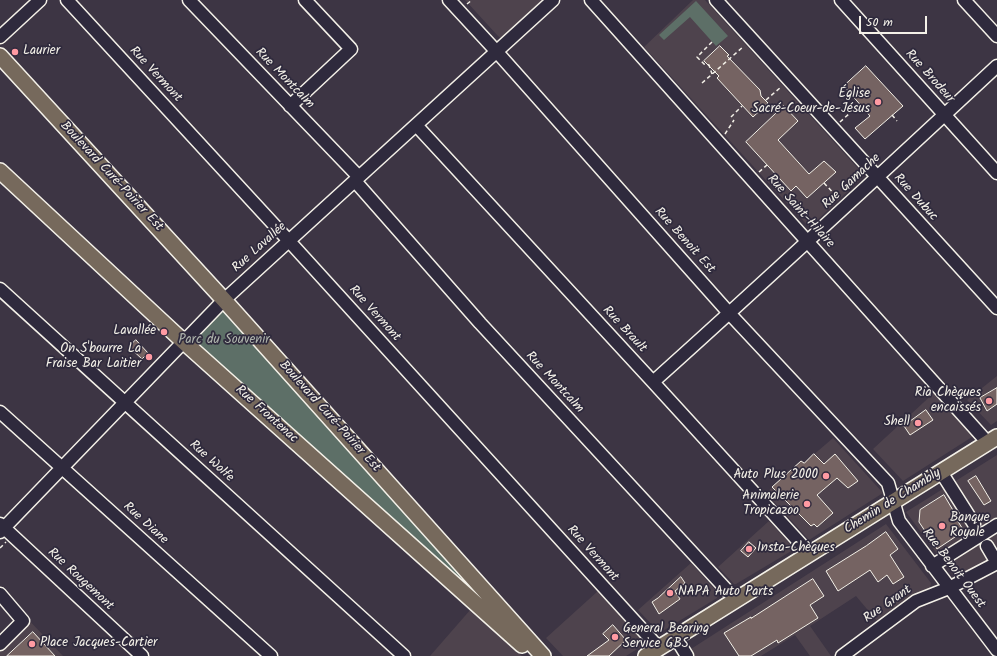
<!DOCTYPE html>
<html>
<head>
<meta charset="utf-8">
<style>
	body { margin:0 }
	#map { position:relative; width:997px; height:656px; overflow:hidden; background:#3d3544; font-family:Kalam,sans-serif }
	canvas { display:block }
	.scale { position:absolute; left:859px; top:16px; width:68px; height:18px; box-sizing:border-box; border:2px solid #f4f1e8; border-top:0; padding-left:5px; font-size:12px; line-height:14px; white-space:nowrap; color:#f4f1e8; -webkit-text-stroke:3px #2f2a3d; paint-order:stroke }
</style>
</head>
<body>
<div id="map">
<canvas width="997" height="656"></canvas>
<div class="scale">50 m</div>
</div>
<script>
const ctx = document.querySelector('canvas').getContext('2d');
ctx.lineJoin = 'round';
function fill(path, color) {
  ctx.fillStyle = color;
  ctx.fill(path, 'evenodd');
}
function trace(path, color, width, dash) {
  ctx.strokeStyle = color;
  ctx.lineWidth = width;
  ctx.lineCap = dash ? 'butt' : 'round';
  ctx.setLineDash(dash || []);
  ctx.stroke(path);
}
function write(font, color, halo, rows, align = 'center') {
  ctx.font = font + ' Kalam,sans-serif';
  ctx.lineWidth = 3.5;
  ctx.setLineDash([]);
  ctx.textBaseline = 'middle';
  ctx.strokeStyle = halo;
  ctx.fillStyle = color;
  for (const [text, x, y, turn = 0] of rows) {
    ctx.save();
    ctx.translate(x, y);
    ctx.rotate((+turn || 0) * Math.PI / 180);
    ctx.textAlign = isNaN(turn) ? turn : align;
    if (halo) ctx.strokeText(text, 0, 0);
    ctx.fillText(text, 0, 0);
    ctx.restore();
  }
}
fill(new Path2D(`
	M465 0H544L503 37 501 38 498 36Z
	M693 0H705L864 175 863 177 811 226 807 225 644 47Z
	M997 376V421L991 425 967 400Z
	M936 391 973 432 972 437 903 481 873 449Z
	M833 438 883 493 809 540 766 493 801 461 804 463Z
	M997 455V556L955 578 906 512Z
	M769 521 793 547V550L736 584H734L718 567Z
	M886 524 931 583 930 588 877 621 856 596 810 626 831 656H810L795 635 761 656H680Z
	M691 563 718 593 717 598 661 632H659L638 610Z
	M598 591 643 641 642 646 626 656H563L546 638Z
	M471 609 522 656H430Z
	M23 614 63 656H0V637Z`), '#4e434d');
fill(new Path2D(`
	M696 1 728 36 716 46 690 17 664 40 659 35Z
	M224 300 543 656 184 342Z`), '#5d6f67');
const building = new Path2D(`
	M720 46 729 55 727 56 760 90 761 96 768 103 753 117 717 78 719 76 704 61Z
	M866 66 903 106 865 139 855 128 870 116 844 86Z
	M784 106 798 121 778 140 809 174 824 161 836 172 807 198 796 186 791 191 746 142Z
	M136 340 148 353 142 359 129 347Z
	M997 388V404L987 411 980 398Z
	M926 410 933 420 910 435 904 426Z
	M814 454 824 464 835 454 858 481 848 488 837 478 817 495 833 513 817 527 814 524 811 526 772 487 801 461 804 463Z
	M976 476 991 501 984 505 968 481Z
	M944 495 954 512V515L964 531 937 549 919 522 920 510Z
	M886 532 898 549 890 555 904 577 893 584 887 575 878 582 870 570 838 591 826 571 866 546Z
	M749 542 756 548 748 557 741 551Z
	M681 577 685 583 675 591 680 599 659 614 652 602 658 598Z
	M813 579 824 596 810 605 818 618 778 643 777 640 751 656H739L724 633 751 617V618Z
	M613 625 626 640 609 656H587L609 640 603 634Z
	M33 632 55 656H7Z`);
fill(building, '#756362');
trace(building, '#f4f1e8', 1);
const minor = new Path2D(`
	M67 0 289 241 659 648
	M189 0 359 177
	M449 0 497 52 729 313 888 483 899 521 997 650
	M591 0 988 443
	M716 0 997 308
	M841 0 997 173
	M964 0 997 36
	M0 37 40 0
	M290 106 351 49 305 0
	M416 125 653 382 810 554
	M355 181 480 323 736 600
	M0 289 404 656
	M653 382C769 278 883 172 997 66
	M0 412 271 656
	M941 472 974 524
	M0 524 142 656
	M0 532 224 300 553 0
	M987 546 997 563
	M932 566 997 525
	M0 594 23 621 0 644
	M676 638 687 656
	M842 656 916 601 949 588 997 563`);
const major = new Path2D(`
	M0 56 224 300 543 656
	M0 171 184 342 522 645
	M646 656 997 437`);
trace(minor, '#f4f1e8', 15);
trace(major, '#f4f1e8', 18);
trace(new Path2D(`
	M467 4 472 0
	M712 42 697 57 704 64 709 65 712 74
	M702 83 744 46
	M766 100 781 87
	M892 115 897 121
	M731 117 742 106
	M840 122 860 104
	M725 134 734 120
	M759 172 767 165
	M824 183 839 199
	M0 548 6 542`), '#f4f1e8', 1.5, [4, 3]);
trace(minor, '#2f2a3d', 12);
trace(major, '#76695c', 15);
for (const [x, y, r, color] of [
	[15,52,4,"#ff9aa2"],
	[878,102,4,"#ff9aa2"],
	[164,332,4,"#ff9aa2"],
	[149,357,4,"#ff9aa2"],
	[989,401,4,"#ff9aa2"],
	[918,423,4,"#ff9aa2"],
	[826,476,4,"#ff9aa2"],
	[807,504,4,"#ff9aa2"],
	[942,526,4,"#ff9aa2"],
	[749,549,4,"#ff9aa2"],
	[670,593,4,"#ff9aa2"],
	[615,637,4,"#ff9aa2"],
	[32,644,4,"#ff9aa2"]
]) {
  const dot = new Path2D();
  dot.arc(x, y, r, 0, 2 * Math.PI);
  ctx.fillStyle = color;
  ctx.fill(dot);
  trace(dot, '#2f2a3d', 1.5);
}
write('13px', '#f4f1e8', '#2f2a3d', [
	["Laurier",23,52,"left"],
	["Église",870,95],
	["Sacré-Coeur-de-Jésus",870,110],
	["Lavallée",156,332],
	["On S'bourre La",141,350],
	["Fraise Bar Laitier",141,365],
	["Ria Chèques",981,394],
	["encaissés",981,409],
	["Shell",910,423],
	["Auto Plus 2000",818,476],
	["Animalerie",799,497],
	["Tropicazoo",799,512],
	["Banque",950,519,"left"],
	["Royale",950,534,"left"],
	["Insta-Chèques",757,549,"left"],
	["NAPA Auto Parts",678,593,"left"],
	["General Bearing",623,630,"left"],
	["Service GBS",623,645,"left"],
	["Place Jacques-Cartier",40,644,"left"]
], 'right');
write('13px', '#f4f1e8', '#2f2a3d', [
	["Rue Vermont",155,75,47],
	["Rue Brodeur",929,77,48],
	["Rue Montcalm",284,79,46],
	["Boulevard Curé-Poirier Est",111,177,47],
	["Rue Gamache",852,182,-43],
	["Rue Dubuc",915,198,48],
	["Rue Saint-Hilaire",800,212,48],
	["Rue Benoit Est",684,241,48],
	["Rue Lavallée",260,248,-42],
	["Rue Vermont",374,314,48],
	["Rue Brault",624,330,47],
	["Rue Montcalm",554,383,47],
	["Rue Frontenac",266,415,42],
	["Boulevard Curé-Poirier Est",329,417,48],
	["Rue Wolfe",211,462,42],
	["Chemin de Chambly",893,502,-32],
	["Rue Diane",145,524,42],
	["Rue Vermont",592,554,48],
	["Rue Benoit Ouest",953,569,53],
	["Rue Rougemont",80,580,43],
	["Rue Grant",888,605,-35]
]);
write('13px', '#b0b6ae', '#2f2a3d', [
	["Parc du Souvenir",224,341]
]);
</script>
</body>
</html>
